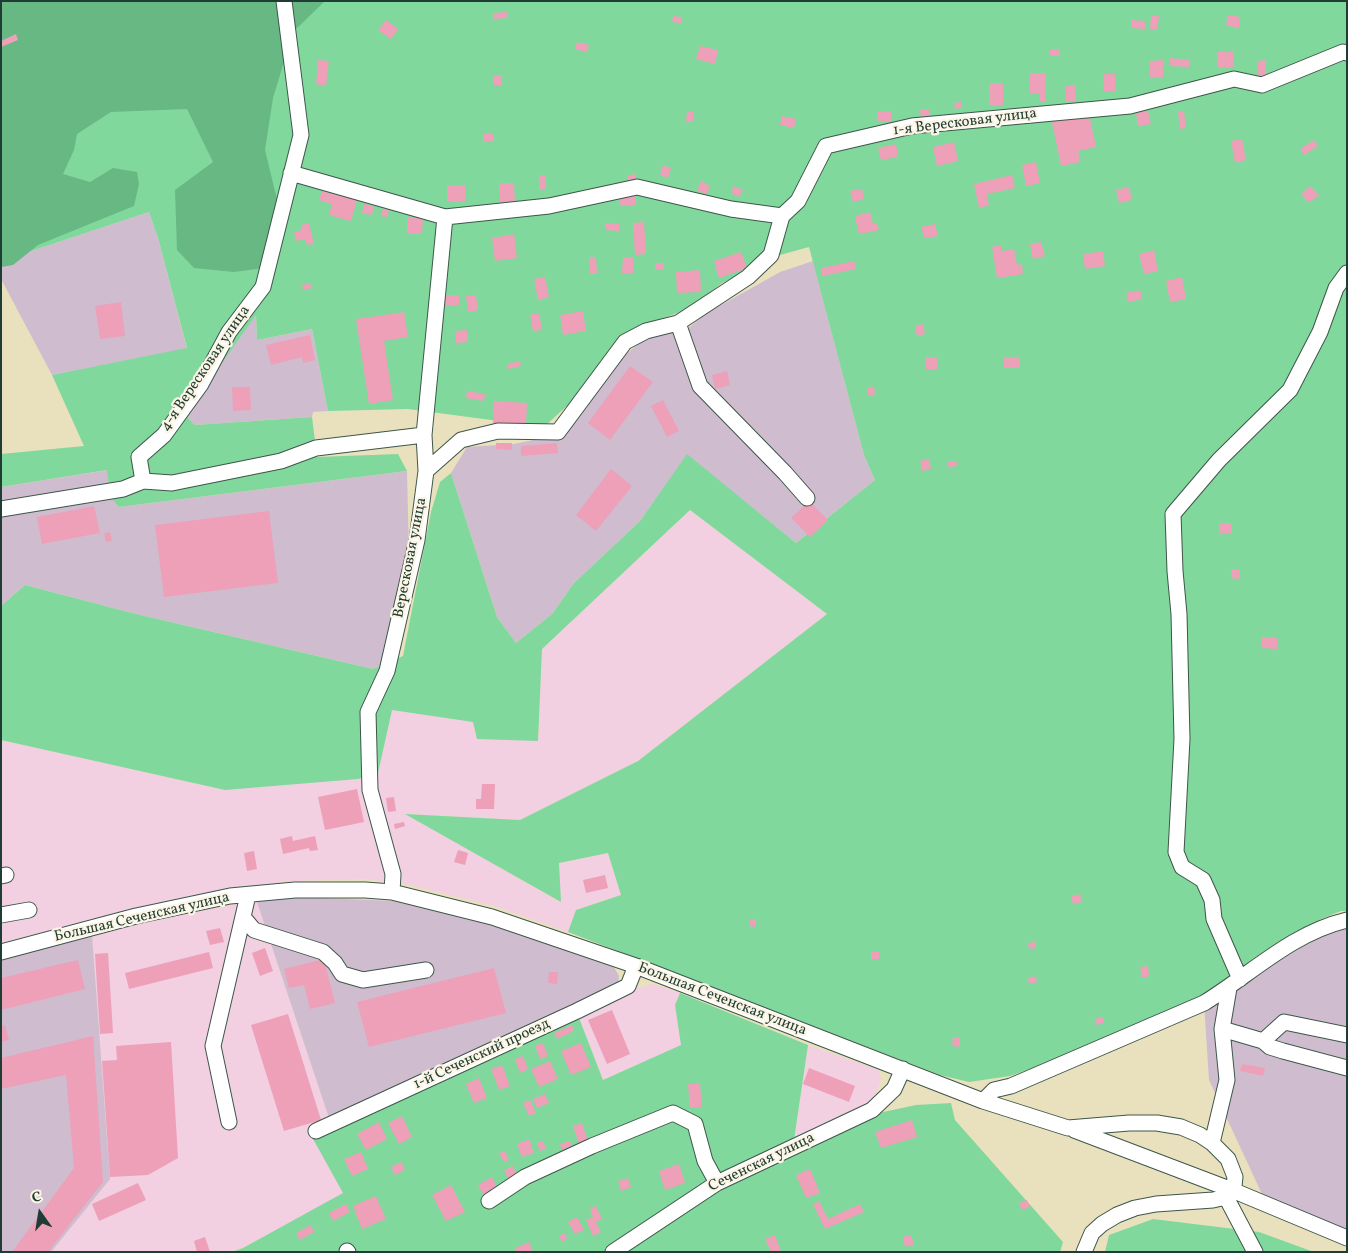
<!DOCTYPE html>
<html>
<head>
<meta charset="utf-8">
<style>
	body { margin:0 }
	#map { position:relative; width:1348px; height:1253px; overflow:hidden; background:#e9e1bd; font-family:Vollkorn,serif }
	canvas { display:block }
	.frame { position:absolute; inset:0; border:2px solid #1f3d34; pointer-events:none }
	.north { position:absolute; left:15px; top:1188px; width:50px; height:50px; -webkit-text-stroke:4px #fcf5e5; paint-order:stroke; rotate:347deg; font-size:14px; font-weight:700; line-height:20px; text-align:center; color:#1f3d34 }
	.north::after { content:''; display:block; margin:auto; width:18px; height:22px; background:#1f3d34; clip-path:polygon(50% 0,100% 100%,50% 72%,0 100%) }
</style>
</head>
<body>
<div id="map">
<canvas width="1348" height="1253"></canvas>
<div class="frame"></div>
<div class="north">С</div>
</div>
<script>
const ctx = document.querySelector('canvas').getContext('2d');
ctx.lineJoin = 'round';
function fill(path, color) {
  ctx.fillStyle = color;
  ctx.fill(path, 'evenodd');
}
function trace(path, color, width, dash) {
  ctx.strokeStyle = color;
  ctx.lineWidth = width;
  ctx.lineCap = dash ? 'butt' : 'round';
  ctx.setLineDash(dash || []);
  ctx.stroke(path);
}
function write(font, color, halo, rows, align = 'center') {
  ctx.font = font + ' Vollkorn,serif';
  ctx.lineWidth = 4.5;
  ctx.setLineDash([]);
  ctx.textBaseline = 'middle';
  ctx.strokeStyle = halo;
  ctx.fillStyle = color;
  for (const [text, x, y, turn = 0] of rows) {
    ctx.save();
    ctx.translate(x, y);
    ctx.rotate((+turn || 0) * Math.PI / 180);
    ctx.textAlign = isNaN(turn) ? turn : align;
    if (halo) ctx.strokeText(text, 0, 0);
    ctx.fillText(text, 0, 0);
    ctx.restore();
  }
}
fill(new Path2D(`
	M690 510 827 614 638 761 520 820 407 814 560 902 559 863 608 853 621 895 576 910 568 932 494 906 409 885 365 879 293 881 235 889 136 909 1 944V740L225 790 392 710 474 722 538 741 542 649Z
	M257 901 330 1121 309 1131 344 1193 243 1248 232 1252H51L109 1179 92 935 138 923 232 904Z
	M653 984 680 993 675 1006 682 1045 603 1080 579 1018 635 989Z
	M808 1045 879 1070 881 1079 876 1093 868 1106 794 1140Z`), '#f2cfe1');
fill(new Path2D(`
	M149 212 158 238 187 349 52 375 1 279V261Z
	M813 261 864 455 875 480 796 543 687 455 640 521 574 583 552 614 516 643 497 617 451 473 467 447 514 444 567 433 589 397 612 365 650 335 687 329 707 313 780 272Z
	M256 314 257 340 312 329 328 411 313 412 312 417 195 425 188 418 190 408Z
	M108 470 110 497 119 507 407 471 409 553 382 665 373 669 136 614 25 585 1 606V487Z
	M294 897 397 901 493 925 614 967 619 976 618 984 330 1121 257 902Z
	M1347 920V1238L1267 1205 1209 1080 1204 1003Z
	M92 935 110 1179 51 1252H1V959Z`), '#cfbdcf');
fill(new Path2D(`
	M1 1H1347V911H1341L1321 919 1282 940 1254 958 1226 982 1201 997 1072 1054 1010 1076 969 1082 940 1075 568 932 576 910 621 895 608 853 559 863 561 902 405 814 520 820 638 761 827 614 690 510 542 649 538 741 477 739 473 722 392 710 378 773 358 779 225 790 1 740V606L25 585 136 614 373 669 403 656 431 512 440 482 451 473 497 617 516 643 552 614 574 583 640 521 687 454 796 543 875 480 864 455 809 247 780 255 722 283 688 309 637 328 583 391 544 427 408 409 328 411 312 329 257 340 256 315 190 408 188 418 195 425 312 417 317 457 398 454 407 471 119 507 110 497 107 470 1 487V454L84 446 52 375 187 348 158 238 149 212 1 261Z
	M680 993 808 1045 794 1140 603 1252H232L243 1248 343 1193 312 1137 579 1018 603 1080 681 1045 675 1005Z
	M951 1103 955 1120 1063 1242 1060 1252H625L719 1189 874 1114 916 1105Z
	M1153 1219 1259 1232 1314 1252H1105L1109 1235Z`), '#80d89c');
fill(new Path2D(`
	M1 1H325L293 32 273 98 265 150 284 228 264 268 234 272 194 268 177 250 175 190 213 162 187 109 111 112 77 134 74 150 63 174 90 182 113 168 137 172 139 184 134 206 38 245 13 265 1 267Z`), '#68b884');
fill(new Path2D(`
	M507 12V18L494 19 493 13Z
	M1228 15 1240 17 1239 28 1226 25Z
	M673 16 682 17 681 23 672 22Z
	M1151 16H1159L1157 30 1150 29Z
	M386 20 398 29 391 39 378 30Z
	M1131 20 1145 21V29L1131 28Z
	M16 34 18 40 1 47V41Z
	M577 42 589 45 587 52 575 49Z
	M700 46 718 50 715 64 696 59Z
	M1060 49V56H1050V50Z
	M1217 52H1233L1234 67 1218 68Z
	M1170 58 1190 60V67L1170 66Z
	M318 60 329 61 326 86 316 84Z
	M1163 60V77L1150 78V61Z
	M1266 60V75L1258 76V61Z
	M1030 73H1045L1046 101 1040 102 1039 93 1030 94Z
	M1103 74H1115V91H1104Z
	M494 75H502V85H494Z
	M989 83H1003V105L989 106Z
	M1066 86H1075L1076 102H1066Z
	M961 102V108L955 109 954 103Z
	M929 109 930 118 921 119 920 110Z
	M687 111 694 112 693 122H686Z
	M891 111 892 121 878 122 877 112Z
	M1148 111 1151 124 1138 126 1136 113Z
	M1184 111 1186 128 1180 129 1178 112Z
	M1089 114 1096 147 1078 151 1080 162 1061 166 1052 122Z
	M782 116 796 119 794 128 780 125Z
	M483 134H494V141H483Z
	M1242 139 1246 160 1235 163 1231 141Z
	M1314 140 1318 146 1304 155 1300 149Z
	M954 142 958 161 937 166 933 147Z
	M896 144 898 157 881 160 878 148Z
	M1036 162 1040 183 1026 186 1022 165Z
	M663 165 671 168 668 178 660 175Z
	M635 174 637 182 628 184 627 176Z
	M539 175H546V190H539Z
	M1012 175 1015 188 987 194 989 205 979 208 974 184Z
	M701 181 710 186 707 194 697 191Z
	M499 183H514L515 203 500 204Z
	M447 185H465V202H447Z
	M734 186 743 190 739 197 731 193Z
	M1310 186 1319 195 1309 203 1301 194Z
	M1129 187 1132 200 1119 203 1116 190Z
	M862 189 864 199 853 202 850 191Z
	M322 191 357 200 351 221 329 215 332 204 319 200Z
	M635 193 636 205 620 206 619 194Z
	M364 204 374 206 372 215 362 213Z
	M383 208 389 209 387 217 381 216Z
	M870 212 873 224 877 223 879 230 859 234 855 216Z
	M416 215H423L422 234H407V218H416Z
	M644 222 646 254 635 255 633 223Z
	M309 223 314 244 307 245 305 239 296 241 294 232 302 230 301 225Z
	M605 223 619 224V231L605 230Z
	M935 224 938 236 924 238 921 227Z
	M514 234 517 258 495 261 492 238Z
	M1041 242 1045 256 1033 259 1030 244Z
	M1001 245 1002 251 1014 249 1017 265 1022 264 1023 274 997 278 992 247Z
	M1154 250 1158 271 1144 274 1139 254Z
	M1103 251 1105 266 1085 269 1083 254Z
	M741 252 747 268 719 278 714 261Z
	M589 257H596L597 274H590Z
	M623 257 634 258 633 274 622 273Z
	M854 261 856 269 822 276 821 268Z
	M655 263H664V270H655Z
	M700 270 701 292 677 293 676 272Z
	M545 277 549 297 538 300 534 279Z
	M1182 277 1186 299 1170 302 1166 281Z
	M310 283 312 288 303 290 302 285Z
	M1140 290 1142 299 1128 302 1126 293Z
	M446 295H459V305H446Z
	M476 295 478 310 468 312 466 296Z
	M121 302 125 336 100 339 95 306Z
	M583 311 586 331 563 335 560 315Z
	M404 312 408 337 384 341 393 400 369 404 356 319Z
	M539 313 542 330 533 331 530 315Z
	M923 324 925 334 917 336 915 326Z
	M467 330 468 342 456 343 455 331Z
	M310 335 315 360 303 363 302 357 271 365 266 345Z
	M926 357H937V369H926Z
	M1020 357V368H1004V358Z
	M520 361 521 366 508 369 507 364Z
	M630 366 653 382 610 440 588 423Z
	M727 371 730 385 715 389 712 375Z
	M874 386 875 394 868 396 867 388Z
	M232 387H250L251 410 233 411Z
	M467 391 485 394 484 401 466 398Z
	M663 400 679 431 667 437 651 406Z
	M494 401 527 403 526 425 493 423Z
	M496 443H512V450L496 449Z
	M557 443 558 453 521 456V446Z
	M929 459 931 469 922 471 920 461Z
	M957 461V466L948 467V462Z
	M611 469 632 486 596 531 576 515Z
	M809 501 828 520 810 537 791 518Z
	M94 506 100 533 42 544 37 517Z
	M269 511 278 583 164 597 155 525Z
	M1219 523H1231L1232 533H1219Z
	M110 532 112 541 106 542 104 533Z
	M1232 569H1240L1239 579 1231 578Z
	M1262 637 1278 638 1277 649 1262 648Z
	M482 784H495L494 809H476V799H481Z
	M357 789 364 822 325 830 318 797Z
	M394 797 396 811 388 812 386 798Z
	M404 822 405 826 395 829 394 824Z
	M292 836 293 841 315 836 318 850 310 851 309 848 283 854 280 839Z
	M458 850 468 853 465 865 454 862Z
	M254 851 257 869 247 871 244 853Z
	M605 875 608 888 586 893 583 880Z
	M1080 894 1082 902 1073 904 1071 896Z
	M750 919H756V927L749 926Z
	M220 928 224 942 210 945 206 931Z
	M1035 942 1036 948 1029 949 1028 943Z
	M265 948 273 971 260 976 252 953Z
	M209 952 213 968 129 989 125 973Z
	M871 952H879V959H871Z
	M108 953 113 1033 100 1034 95 954Z
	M324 959 335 1003 310 1009 304 985 289 988 284 969Z
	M78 960 85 989 1 1010V978Z
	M1148 966 1149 976 1142 978 1140 967Z
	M494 968 506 1013 369 1047 357 1002Z
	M549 972H558L557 984 548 983Z
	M1036 976 1037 982 1029 984 1028 978Z
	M612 1010 630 1054 607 1064 588 1020Z
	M288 1014 321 1120 284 1131 251 1025Z
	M1103 1017 1104 1023 1096 1025 1095 1019Z
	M5 1025 9 1040 1 1042V1026Z
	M572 1025 574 1031 557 1039 554 1033Z
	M93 1036 103 1182 48 1252H12L74 1168 66 1075 1 1089V1058Z
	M953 1037H960V1047L952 1046Z
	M171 1042 178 1158 148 1175 110 1177 102 1061 117 1060 116 1046Z
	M543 1043 548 1056 540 1059 535 1046Z
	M581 1043 591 1067 571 1075 561 1051Z
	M523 1056 528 1069 520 1073 515 1059Z
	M550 1061 558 1079 539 1087 531 1069Z
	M1242 1064 1265 1068 1263 1076 1240 1071Z
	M502 1065 510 1086 499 1090 491 1069Z
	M809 1068 855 1086 849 1102 803 1084Z
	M479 1078 487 1098 474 1103 466 1084Z
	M700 1083 702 1107 690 1108 688 1084Z
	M545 1094 549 1103 537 1108 533 1099Z
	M530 1100 536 1113 529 1116 523 1103Z
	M402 1116 412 1137 399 1144 388 1123Z
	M912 1120 917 1137 881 1148 875 1132Z
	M379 1122 387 1139 366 1150 357 1134Z
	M582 1123 588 1141 579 1144 573 1126Z
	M529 1139 534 1153 522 1157 517 1144Z
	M543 1141 546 1149 540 1151 537 1143Z
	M570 1141 572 1146 562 1150 560 1144Z
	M505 1151 509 1160 504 1162 499 1153Z
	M361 1152 368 1169 352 1176 344 1159Z
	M401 1162 405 1170 395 1175 391 1167Z
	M679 1164 685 1183 665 1190 659 1171Z
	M513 1166 518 1179 510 1183 504 1170Z
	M810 1169 820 1193 806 1198 796 1175Z
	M492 1177 499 1191 485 1198 478 1185Z
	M628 1178 631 1187 621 1191 618 1181Z
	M138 1183 146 1200 99 1221 92 1204Z
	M451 1185 465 1212 446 1221 432 1195Z
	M376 1196 386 1219 362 1229 353 1206Z
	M1027 1200 1030 1207 1022 1210 1019 1203Z
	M819 1201 828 1219 860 1204 864 1212 825 1229 813 1204Z
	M346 1204 350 1212 333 1221 329 1213Z
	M596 1206 602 1219 596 1222 601 1232 593 1236 586 1220 593 1217 590 1208Z
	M577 1217 584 1230 575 1234 568 1222Z
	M311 1225 314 1232 300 1240 296 1233Z
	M565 1233 567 1239 562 1242 559 1236Z
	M775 1235 781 1252H771L765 1239Z
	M911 1235 914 1245 905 1247 903 1237Z
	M205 1237 210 1252H197L194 1241Z
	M529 1242 533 1252H517L515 1248Z`), '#eda0b8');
const minor = new Path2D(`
	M284 1 301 135 263 287 229 332 201 384 164 435 139 457 143 481 172 483 281 461 316 448 424 435
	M291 173 445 217 549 206 637 187 731 209 782 216
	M678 323 700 386 785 473 807 498
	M426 471 461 440 498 431 558 432 625 342 646 331 678 323 748 277 771 255 782 216 798 201 826 146 912 126 1130 106 1234 79 1262 85 1343 52 1347 53
	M1 509 123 489 143 481
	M1 876 6 875
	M392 892 393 874 370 790 368 712 387 671 417 540 426 471 424 435 445 217
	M1 915 29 910
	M243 917 254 930 323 952 335 963 342 974 363 980 426 970
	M1 952 136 916 230 896 295 890H365L392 892 492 917 636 966 983 1101 1068 1128 1129 1123H1157L1181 1127 1200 1135 1212 1143 1228 1159 1235 1177 1234 1186 1226 1197 1213 1200 1156 1204 1135 1208 1117 1215 1102 1224 1092 1233 1084 1252
	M1240 979 1214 919 1212 900 1203 880 1182 867 1176 852 1182 739 1179 614 1175 571 1173 514 1219 460 1290 390 1320 332 1336 288 1347 273
	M1222 1029 1263 1041 1270 1047 1283 1051 1347 1068
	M1263 1041 1284 1022 1347 1035
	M983 1101 994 1090 1011 1086 1204 1003C1251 974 1292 933 1347 920
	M229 1122 213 1046 248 895
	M1074 1130 1232 1190 1347 1238
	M316 1131 577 1011 628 986 636 966
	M1212 1143 1227 1080 1222 1029 1229 988
	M1226 1197 1255 1252
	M489 1201 525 1177 592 1146 673 1113 695 1124 705 1161 717 1183
	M347 1251 348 1252
	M613 1252 717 1183 872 1110 894 1089 903 1069`);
trace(minor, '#3d5649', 17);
trace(minor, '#fff', 15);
write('15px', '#1f3d34', '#fcf5e5', [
	["1-я Вересковая улица",965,123,-7],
	["4-я Вересковая улица",206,369,-56],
	["Вересковая улица",411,558,-79],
	["Большая Сеченская улица",142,918,-13],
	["Большая Сеченская улица",722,1000,21],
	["1-й Сеченский проезд",482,1055,-25],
	["Сеченская улица",762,1163,-26]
]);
</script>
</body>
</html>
